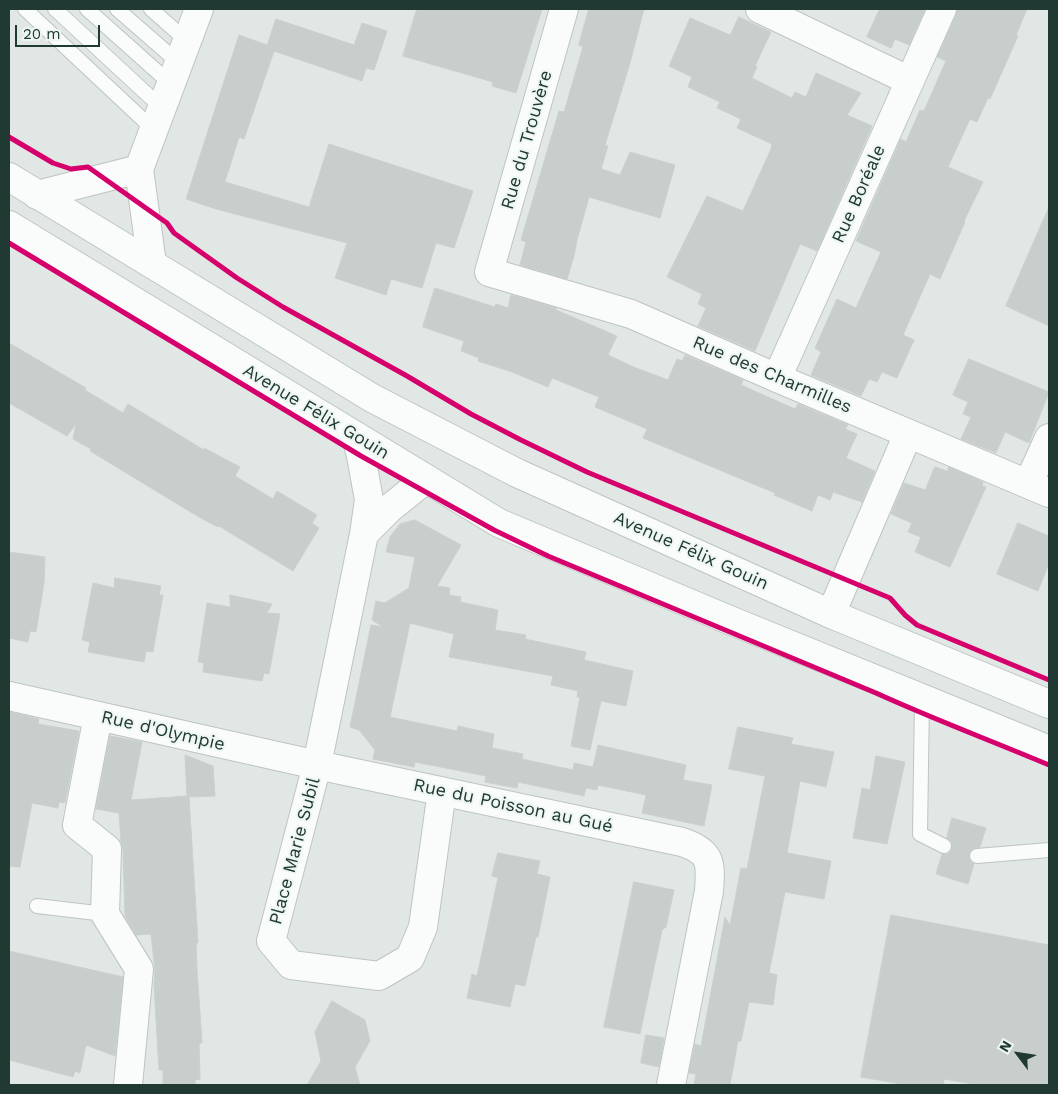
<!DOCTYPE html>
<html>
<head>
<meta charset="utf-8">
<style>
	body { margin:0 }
	#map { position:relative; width:1058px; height:1094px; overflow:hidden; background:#e1e7e4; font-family:"Work Sans",sans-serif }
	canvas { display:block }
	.frame { position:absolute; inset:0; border:10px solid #203932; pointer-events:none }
	.north { position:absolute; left:993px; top:1029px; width:50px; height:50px; -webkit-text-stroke:4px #eef6f2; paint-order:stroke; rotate:301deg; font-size:14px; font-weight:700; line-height:20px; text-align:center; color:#203932 }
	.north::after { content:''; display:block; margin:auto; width:18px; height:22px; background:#203932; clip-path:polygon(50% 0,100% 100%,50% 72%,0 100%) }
	.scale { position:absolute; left:15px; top:25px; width:85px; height:22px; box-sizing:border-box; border:2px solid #203932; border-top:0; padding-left:6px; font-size:15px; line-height:18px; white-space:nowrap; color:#203932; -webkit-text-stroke:4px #eef6f2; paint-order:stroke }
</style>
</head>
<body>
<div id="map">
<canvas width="1058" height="1094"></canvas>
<div class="frame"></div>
<div class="north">N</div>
<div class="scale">20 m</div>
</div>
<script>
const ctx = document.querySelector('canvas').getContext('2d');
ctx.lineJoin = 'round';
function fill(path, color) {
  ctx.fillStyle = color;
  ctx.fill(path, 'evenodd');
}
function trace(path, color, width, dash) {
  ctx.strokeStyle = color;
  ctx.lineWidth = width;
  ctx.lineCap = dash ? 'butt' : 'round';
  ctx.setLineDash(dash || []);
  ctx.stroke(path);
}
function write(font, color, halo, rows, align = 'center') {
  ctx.font = font + ' "Work Sans",sans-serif';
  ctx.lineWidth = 4;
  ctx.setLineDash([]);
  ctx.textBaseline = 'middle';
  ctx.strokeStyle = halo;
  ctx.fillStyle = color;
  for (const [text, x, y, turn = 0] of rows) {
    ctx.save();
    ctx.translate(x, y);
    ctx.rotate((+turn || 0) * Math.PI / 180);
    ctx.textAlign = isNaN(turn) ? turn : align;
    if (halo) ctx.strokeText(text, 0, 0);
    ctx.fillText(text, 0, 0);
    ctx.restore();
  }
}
const building = new Path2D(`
	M417 9H542L516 93 492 86 493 82 403 56Z
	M589 9H644L630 63 605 145 608 146 601 169 620 175 630 152 675 165 660 218 589 197 577 240 574 256 567 279 520 265 526 242 521 240 559 111 564 112 583 47 579 45Z
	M880 9H925L909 45 895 39 891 48 867 37Z
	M957 9H1027L1016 35 1018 36 990 99 988 98 977 122 970 119 948 167 983 182 964 221 965 222 940 279 930 274 903 335 914 340 897 378 882 372 877 382 869 379 861 396 811 375 821 352 815 348 837 299 856 308 881 252 856 241 901 139 906 142 920 110 924 111 946 61 937 57 956 15Z
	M739 17 771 32 755 66 757 67 752 78 792 98 795 92 806 97 816 73 861 93 847 115 872 126 817 251 800 244 755 351 698 326 706 308 698 304 702 294 667 277 707 196 743 211 771 149 772 144 737 128 741 119 717 108 720 102 688 87 692 77 669 66 690 18 730 35Z
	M276 19 354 45 362 23 387 31 374 70 366 68 362 81 274 51 244 139 239 137 225 182 309 207 329 144 473 191 454 248 436 243 422 288 391 279 386 295 335 278 347 243 216 209 186 199 239 35 267 45Z
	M1049 207V326L1006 306Z
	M435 288 495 307 496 304 508 308 511 295 556 308V310L617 336 608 355 636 368 668 380 677 359 682 361 685 355 743 380 741 385 795 409 798 404 848 425 845 429 857 434 846 458 875 471 862 502 833 492 830 500 818 495 812 511 774 495 775 493 643 438 647 429 595 407 599 397 552 378 548 387 512 372 478 361 479 358 461 351 464 341 423 327Z
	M9 343 86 388 85 390 123 413 128 404 204 450V448L240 467 235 476 273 499 277 491 317 515 312 523 319 528 293 571 219 526 218 527 199 517 90 451 91 449 73 439 76 424 67 436 9 403Z
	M969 359 1049 392 1029 443 1005 432 996 453 961 439 971 417 963 414 968 402 953 395Z
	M935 467 947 471 949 467 983 482 982 486 986 487 950 567 915 552 921 537 908 532 912 523 891 514 904 483 925 490Z
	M415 520 461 545 437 586 450 588 449 595 461 597 460 602 498 610 495 630 526 635 525 639 586 652 584 660 633 671 626 706 601 701 590 750 571 746 580 697H577L578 691 551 685 553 676 449 657 454 634 410 623 390 717 457 731 458 726 494 734 492 748 523 754 522 759 573 770 574 763 593 767 598 745 686 765 683 780 712 785 704 826 642 813 646 795 598 785 597 790 586 788 584 796 518 782 517 788 485 782 486 776 415 762 414 767 373 759 375 750 359 730 350 727 371 625 383 627 372 620 376 601 385 603 409 588 415 557 386 552 390 537 400 524Z
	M1018 523 1049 536V563L1038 591 997 574Z
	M9 552 45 557 44 583 36 632 30 631 28 642 9 638Z
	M115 578 161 586 159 595H163L153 652 146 651 144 662 88 652 90 642 82 640 93 583 114 588Z
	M230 595 272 604 267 613 280 614 269 674 264 673 262 681 203 672 204 663 198 662 207 603 230 607Z
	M9 712 39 719 38 724 79 731 65 803 59 802 58 808 32 803 20 867 9 866Z
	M738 727 793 738 791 744 834 752 826 787 800 781 787 853 831 861 824 899 785 892 769 973 777 975 773 1005 749 1002 741 1041H738L730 1085H694L696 1074 689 1073 695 1044 701 1046 725 917 730 925 741 868 747 869 765 776 729 769Z
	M110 736 142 742 131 800 187 796 185 755 213 766 215 796 189 797 198 943H196L197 969 202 1043H199L200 1079 195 1080V1085H163V1070H159L154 984 155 970 151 934 136 935 125 916 123 849 121 842 119 813 96 809Z
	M876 756 905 762 887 844 853 838 862 788 870 790Z
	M952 818 986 828 980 847 972 849 969 853 970 861 974 864 968 884 936 874 942 854H948L952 849V842L947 838Z
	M498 853 540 861 537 874 550 877 538 937H536L525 986 515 984 510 1007 467 998 472 974 477 976 498 878 492 876Z
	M634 882 674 890 666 927 662 930 640 1034 604 1027Z
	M891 915 1049 945V1085H978L944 1079 943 1085H907L861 1077Z
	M9 951 123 977 115 1056 86 1045 80 1073 75 1071 73 1077 9 1060Z
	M332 1001 365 1020 370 1041 355 1067 360 1085H307L321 1061 315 1032Z
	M646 1035 664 1038 659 1067 641 1063Z`);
fill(building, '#c8cecb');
trace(building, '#cad0cd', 1);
const service = new Path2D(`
	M25 9 154 130
	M55 9 162 108
	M87 9 171 84
	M117 9 179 63
	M151 9 187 41
	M922 699 920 834 944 846
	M977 856 1049 850
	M37 906 105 914`);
const minor = new Path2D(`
	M564 9 489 272 631 314 777 378 1049 493
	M760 9 910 81
	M37 195 139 169
	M152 264 139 169 199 9
	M777 378 942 9
	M356 436 361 456 369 500 364 534 317 765 682 842C712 852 711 863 709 891L671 1085
	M1028 484 1049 438
	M364 534 390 508 426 479
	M831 614 908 434
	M9 696 317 765 271 941 291 965 379 976 410 958 423 927 442 791
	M98 716 77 825 107 849 105 914 139 969 128 1085`);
const secondary = new Path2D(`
	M9 177 372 398 517 473 831 614 1049 704
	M9 225 499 523 727 619 1049 750`);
trace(service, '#bec4c1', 16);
trace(minor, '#bec4c1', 30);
trace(secondary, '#bdc5c1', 30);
trace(service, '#fafbfb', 14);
trace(minor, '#fafbfb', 28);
trace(secondary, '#fafbfb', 28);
trace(new Path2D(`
	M9 137 53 163 71 169 88 167 167 223 174 233 237 278 283 307 407 376 471 414 521 440 587 472 890 598 905 615 917 625 1049 680
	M9 243 361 456 494 530 548 556 876 693C933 719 992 741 1049 765`), '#d6006c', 5);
write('18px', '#203932', '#eef6f2', [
	["Rue du Trouvère",527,140,-74],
	["Rue Boréale",859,194,-66],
	["Rue des Charmilles",772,375,23],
	["Avenue Félix Gouin",316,412,31],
	["Avenue Félix Gouin",691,551,24],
	["Rue d'Olympie",163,731,13],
	["Rue du Poisson au Gué",513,806,12],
	["Place Marie Subil",295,851,-75]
]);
</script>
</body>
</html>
